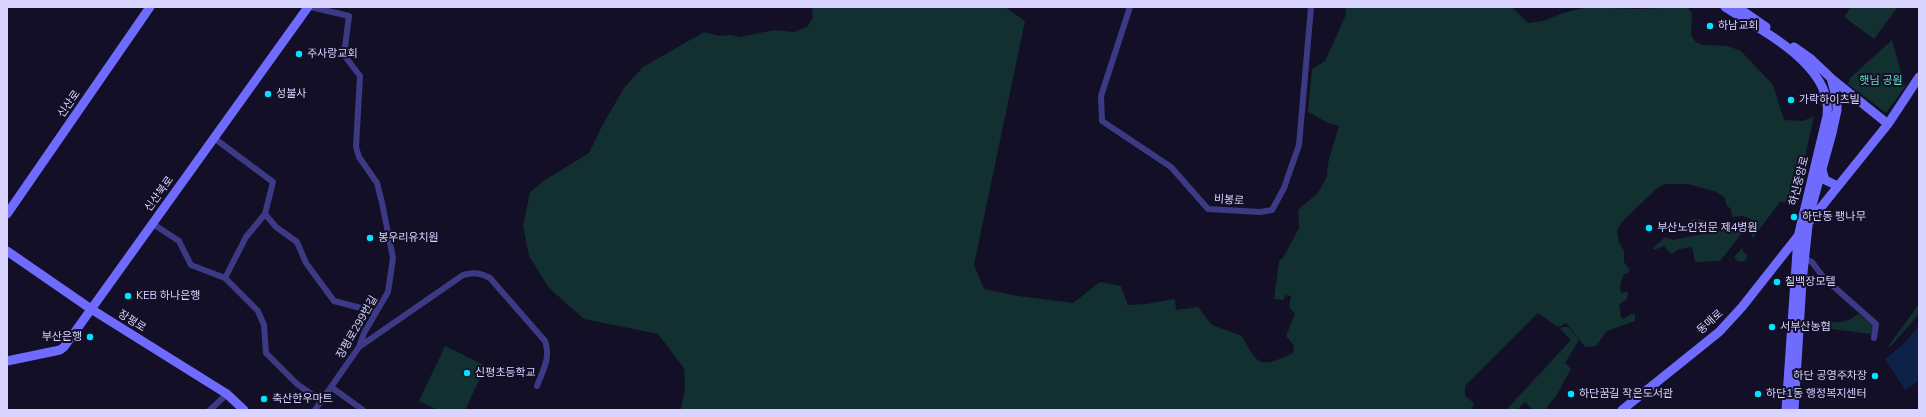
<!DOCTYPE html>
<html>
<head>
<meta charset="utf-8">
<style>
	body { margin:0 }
	#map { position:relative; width:1926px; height:417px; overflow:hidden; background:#130f26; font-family:Mulish,sans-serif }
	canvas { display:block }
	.frame { position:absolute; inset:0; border:8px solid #d9d4ff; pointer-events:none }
</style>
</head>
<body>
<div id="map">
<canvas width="1926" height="417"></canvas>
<div class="frame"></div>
</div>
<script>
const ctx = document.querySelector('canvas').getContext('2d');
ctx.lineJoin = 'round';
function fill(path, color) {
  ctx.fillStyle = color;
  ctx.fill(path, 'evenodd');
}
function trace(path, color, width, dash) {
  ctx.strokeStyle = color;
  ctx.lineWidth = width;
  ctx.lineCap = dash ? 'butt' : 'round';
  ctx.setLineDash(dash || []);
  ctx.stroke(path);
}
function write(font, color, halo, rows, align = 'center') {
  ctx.font = font + ' Mulish,"Noto Sans KR",sans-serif';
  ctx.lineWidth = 4;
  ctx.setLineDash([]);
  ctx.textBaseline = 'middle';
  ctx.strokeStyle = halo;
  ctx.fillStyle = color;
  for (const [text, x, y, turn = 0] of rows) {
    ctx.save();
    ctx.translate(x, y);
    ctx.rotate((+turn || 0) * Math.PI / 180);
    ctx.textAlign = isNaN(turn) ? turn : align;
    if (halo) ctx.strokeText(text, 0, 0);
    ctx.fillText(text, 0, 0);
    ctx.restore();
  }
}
fill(new Path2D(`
	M812 7H1005L1025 21 974 265 984 289 1018 296 1073 303 1100 282 1121 286 1128 305 1146 304 1175 299 1176 310 1198 307 1212 325 1242 336C1258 366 1260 369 1293 353L1294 346 1286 336 1295 314 1289 307 1291 296 1286 295 1283 300 1274 299 1279 261 1283 258 1299 228 1298 210 1318 193 1327 176 1328 163 1339 126 1328 123 1308 112 1312 69 1325 61 1345 17 1346 7H1512L1528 23 1543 21 1563 13 1588 7 1636 9 1687 7 1692 13 1691 35 1696 42 1703 45 1728 46 1741 51 1773 85 1784 120 1803 121 1814 116 1795 202H1780L1753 238 1751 237 1754 230 1751 219 1743 216 1732 217 1731 209 1727 206 1724 197 1716 192 1688 184H1665L1656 189 1622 222 1617 231 1619 243 1624 251V262L1630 270 1627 274H1624L1620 285 1621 293 1628 291 1627 299 1619 305 1621 317 1623 319 1631 314 1635 315V321L1607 331 1596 346 1585 347 1566 323 1558 327 1538 313 1465 386V396L1474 403 1472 410H681L685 388 684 368 658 334 584 319 549 288 529 256 523 226 530 192 545 180 589 153 602 126 624 88 643 67 704 32 720 36 731 35 740 37 774 30 794 32 807 27 813 18Z
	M1851 7H1896L1897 8 1874 39 1844 17Z
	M1892 40 1905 87 1886 113 1848 84 1850 78Z
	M1692 219 1715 221V223L1696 227 1689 223Z
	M1738 227 1742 230V233L1720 261 1695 262 1692 247 1680 249 1671 254 1664 246 1654 250 1653 248 1665 237 1673 240Z
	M1742 248 1744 253 1748 255 1745 261 1740 262 1736 260 1734 257Z
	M1919 304V314L1892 345 1887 348Z
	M1858 314 1874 325 1871 334 1824 328 1826 322C1840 323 1847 323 1858 314Z
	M1562 327H1568L1579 340 1565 363 1571 369 1556 396 1545 410H1533L1525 402 1517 410H1506L1571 340 1560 329Z
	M445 346 486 366 465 410H438L419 401Z`), '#12302f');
fill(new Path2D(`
	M1919 326V381L1905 390 1885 359 1903 344Z`), '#0c2248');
trace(new Path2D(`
	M311 7 349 16 344 55 360 76 356 147 359 157 377 183 382 203 393 258 388 292 364 333 359 347 315 410
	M1130 7 1101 96 1102 121 1171 167 1208 209 1260 212 1272 210 1284 188 1299 145 1311 7
	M214 138 273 182 265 214 246 237 225 278
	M265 214 276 227 297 242 306 263 334 301 376 312
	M153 224 179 241 191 265 225 278 258 311 264 325 266 353 297 384 321 401
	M1805 259 1812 262 1824 278 1876 324 1874 338
	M359 347 463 275C474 272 480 273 490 278L545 341C551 358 543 370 537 386
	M331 387 363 410
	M210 410 227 394`), '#3d3a85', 6);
trace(new Path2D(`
	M1725 7C1760 30 1834 65 1827 116L1798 237 1786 410
	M1737 7 1766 27
	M1832 79 1888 124
	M1822 170 1825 180 1838 186
	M7 214 150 7
	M1810 221 1888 124 1919 77
	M7 251 91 309 227 394 244 410
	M7 361 60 350 64 347 308 7
	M1622 410 1719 332 1742 307 1798 236
	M1794 410 1802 282 1809 216 1832 133 1837 110V100L1831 78 1811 59 1794 47`), '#6f6bff', 9);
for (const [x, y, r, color] of [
	[1710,26,4,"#00e5ff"],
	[299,54,4,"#00e5ff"],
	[268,94,4,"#00e5ff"],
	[1791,100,4,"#00e5ff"],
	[1794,217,4,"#00e5ff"],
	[1649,228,4,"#00e5ff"],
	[370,238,4,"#00e5ff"],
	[1777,282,4,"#00e5ff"],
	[128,296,4,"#00e5ff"],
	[1772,327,4,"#00e5ff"],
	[90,337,4,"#00e5ff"],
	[467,373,4,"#00e5ff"],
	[1875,376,4,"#00e5ff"],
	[1571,394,4,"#00e5ff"],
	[1758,394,4,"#00e5ff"],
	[264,399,4,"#00e5ff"]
]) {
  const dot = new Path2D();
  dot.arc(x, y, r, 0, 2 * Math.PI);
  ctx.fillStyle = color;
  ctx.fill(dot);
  trace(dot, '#130f26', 1.5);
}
write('11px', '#d9d4ff', '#130f26', [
	["하남교회",1718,26],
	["주사랑교회",307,54],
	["성불사",276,94],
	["가락하이츠빌",1799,100],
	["하단동 팽나무",1802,217],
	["부산노인전문 제4병원",1657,228],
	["봉우리유치원",378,238],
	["칠백장모텔",1785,282],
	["KEB 하나은행",136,296],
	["서부산농협",1780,327],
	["부산은행",82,337,"right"],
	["신평초등학교",475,373],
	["하단 공영주차장",1867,376,"right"],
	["하단꿈길 작은도서관",1579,394],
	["하단1동 행정복지센터",1766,394],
	["축산한우마트",272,399]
], 'left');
write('11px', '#5fe0c0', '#130f26', [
	["햇님 공원",1881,81]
]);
write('11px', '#d9d4ff', '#130f26', [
	["신산로",69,104,-55],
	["하신중앙로",1799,181,-76],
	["신산북로",159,194,-54],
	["비봉로",1229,200,4],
	["장평로",132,321,32],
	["동매로",1710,322,-42],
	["장평로299번길",357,327,-60]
]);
</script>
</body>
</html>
